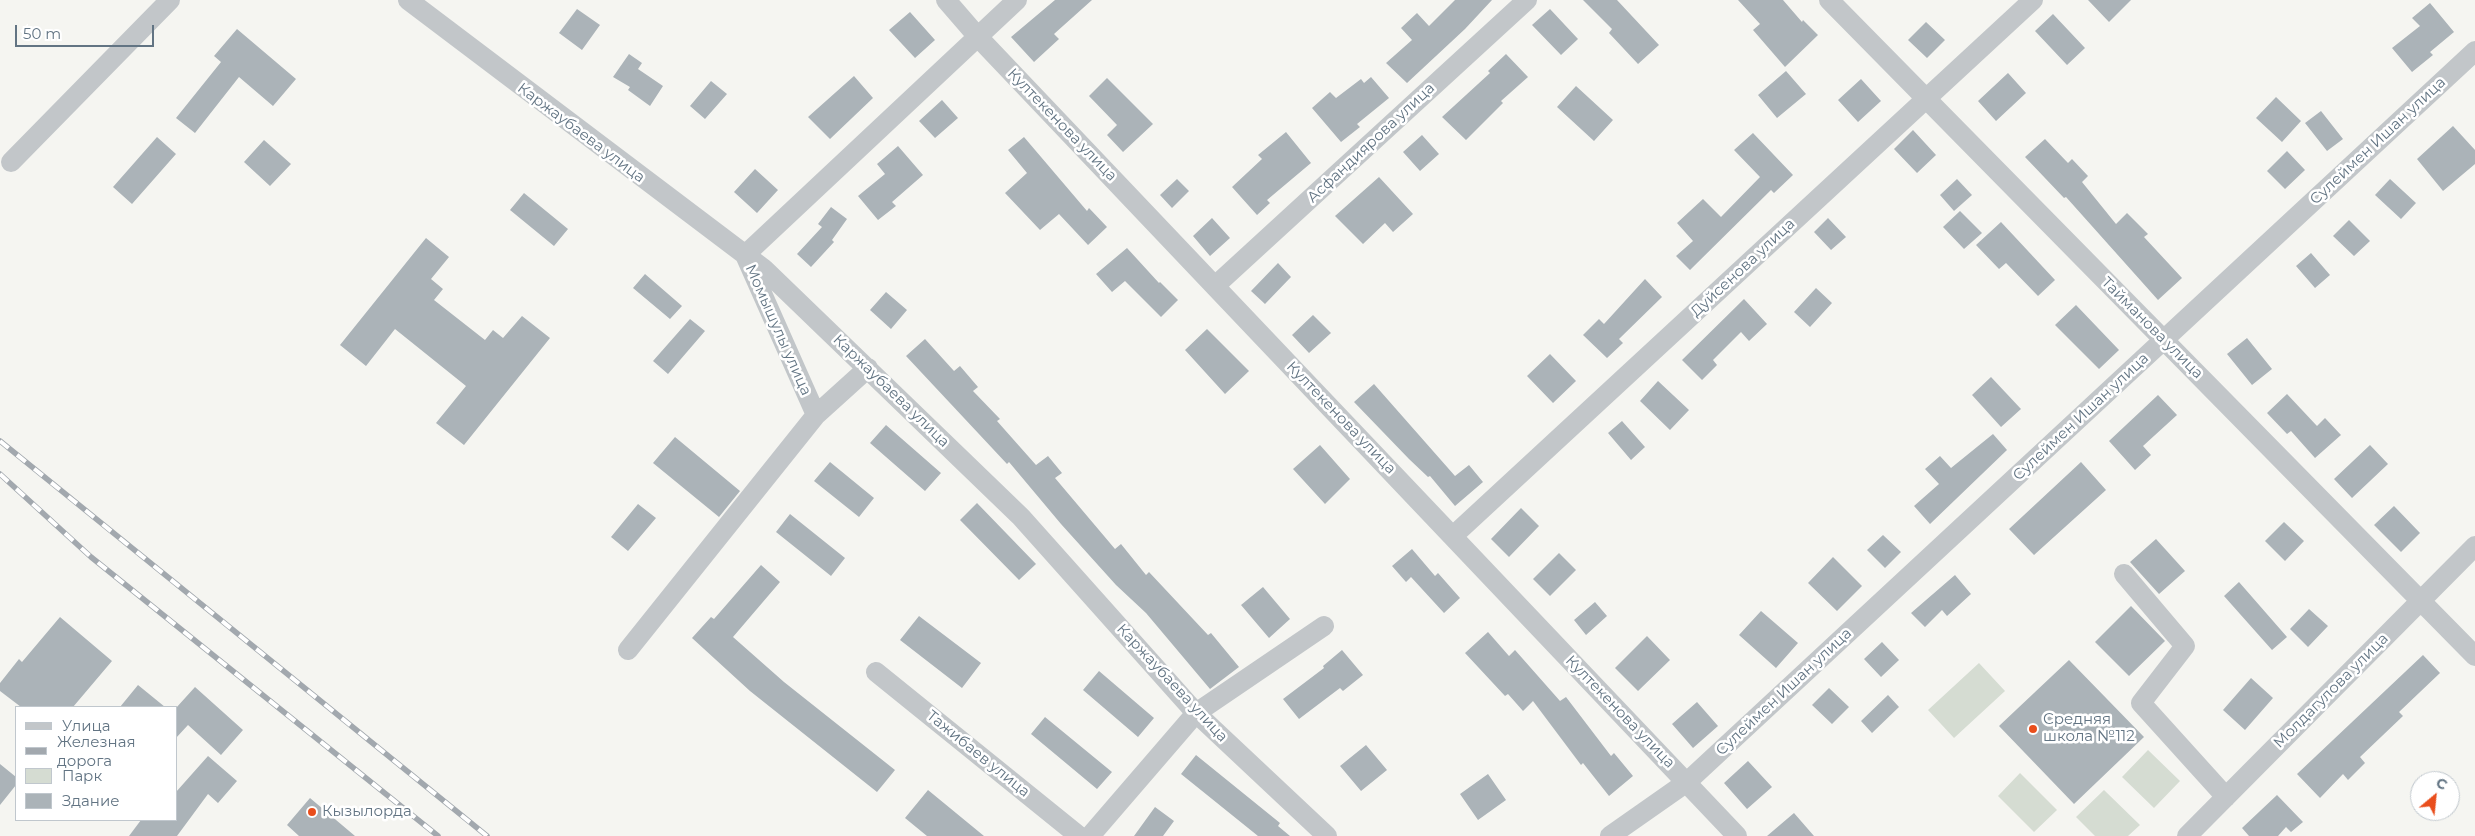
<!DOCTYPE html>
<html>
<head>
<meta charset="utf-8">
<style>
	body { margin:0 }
	#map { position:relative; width:2475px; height:836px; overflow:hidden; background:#f5f5f1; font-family:Montserrat,sans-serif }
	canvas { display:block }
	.legend { position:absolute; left:15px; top:706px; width:162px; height:115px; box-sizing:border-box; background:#fff; border:1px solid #c0c7cd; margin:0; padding:6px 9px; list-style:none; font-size:15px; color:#627483 }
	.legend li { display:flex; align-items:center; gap:10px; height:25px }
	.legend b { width:25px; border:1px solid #c0c7cd }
	.north { position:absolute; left:2410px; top:771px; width:50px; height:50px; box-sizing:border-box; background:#fff; border:1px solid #c0c7cd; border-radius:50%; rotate:28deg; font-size:14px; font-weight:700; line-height:20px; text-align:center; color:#627483 }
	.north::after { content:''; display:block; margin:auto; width:18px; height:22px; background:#e94e1c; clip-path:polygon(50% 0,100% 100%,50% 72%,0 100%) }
	.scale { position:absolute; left:15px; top:25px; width:139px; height:22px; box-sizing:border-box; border:2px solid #627483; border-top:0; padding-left:6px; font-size:15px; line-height:18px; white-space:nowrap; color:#627483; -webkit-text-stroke:4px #fff; paint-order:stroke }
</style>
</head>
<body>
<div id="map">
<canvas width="2475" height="836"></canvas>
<ul class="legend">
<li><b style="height:6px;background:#c2c6c9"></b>Улица</li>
<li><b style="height:6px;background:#a2a8ae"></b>Железная дорога</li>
<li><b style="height:14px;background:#d5dcd2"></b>Парк</li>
<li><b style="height:14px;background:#abb3b8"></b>Здание</li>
</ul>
<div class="north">С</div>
<div class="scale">50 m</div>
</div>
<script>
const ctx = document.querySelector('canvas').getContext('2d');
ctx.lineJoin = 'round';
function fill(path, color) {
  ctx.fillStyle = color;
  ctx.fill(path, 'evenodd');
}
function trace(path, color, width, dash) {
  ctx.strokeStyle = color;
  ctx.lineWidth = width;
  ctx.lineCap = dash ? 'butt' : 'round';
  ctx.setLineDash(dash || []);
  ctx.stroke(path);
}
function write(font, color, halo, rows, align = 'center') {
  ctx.font = font + ' Montserrat,sans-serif';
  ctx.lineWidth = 5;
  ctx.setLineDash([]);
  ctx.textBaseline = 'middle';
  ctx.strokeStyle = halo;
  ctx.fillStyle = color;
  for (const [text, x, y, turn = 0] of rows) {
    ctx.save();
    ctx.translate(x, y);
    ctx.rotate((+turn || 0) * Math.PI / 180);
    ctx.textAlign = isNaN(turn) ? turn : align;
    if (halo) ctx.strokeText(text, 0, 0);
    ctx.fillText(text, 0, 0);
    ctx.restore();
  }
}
fill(new Path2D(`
	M1979 663 2005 691 1954 738 1928 710Z
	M2148 750 2180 781 2154 808 2122 777Z
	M2020 773 2057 810 2034 832 1998 796Z
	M2104 790 2140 825 2128 836H2095L2076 817Z`), '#d5dcd2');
fill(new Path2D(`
	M1055 0H1092L1054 34 1059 39 1034 62 1011 37Z
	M1455 0H1492L1465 29 1407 83 1386 63 1412 40 1401 28 1417 13 1429 26Z
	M1583 0H1617L1659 45 1638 64 1609 33 1612 29Z
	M1738 0H1783L1802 22 1803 20 1818 35 1785 67 1753 30 1760 24Z
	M2088 0H2131L2109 22Z
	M2430 3 2454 32 2430 52 2433 55 2412 72 2392 48 2420 26 2412 18Z
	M577 9 600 25 582 50 559 33Z
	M1550 9 1578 39 1561 55 1532 25Z
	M910 12 935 40 915 58 889 30Z
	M2053 14 2085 48 2067 65 2035 31Z
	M1926 22 1945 40 1927 58 1908 40Z
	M237 29 296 79 273 106 239 77 195 133 176 118 221 62 214 56Z
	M629 54 642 63 638 69 663 86 650 106 628 90 630 87 613 77Z
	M1506 54 1528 77 1501 101 1503 103 1466 140 1442 117 1490 73 1488 71Z
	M1786 71 1806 94 1777 118 1758 95Z
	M2008 73 2026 93 1996 121 1978 101Z
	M854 76 873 98 830 139 808 117Z
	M1371 77 1389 98 1357 124 1360 127 1341 142 1312 108 1330 92 1336 98 1361 79 1364 83Z
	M1107 78 1153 124 1123 152 1107 135 1117 125 1089 96Z
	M1861 79 1881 101 1858 122 1838 100Z
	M711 81 727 94 705 119 690 106Z
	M1576 86 1613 120 1594 141 1557 107Z
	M2276 97 2301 121 2282 142 2256 118Z
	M942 100 958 118 935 138 919 121Z
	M2321 111 2343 139 2327 151 2305 123Z
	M2453 126 2475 150V164L2443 191 2417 159Z
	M1913 130 1936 155 1917 173 1894 149Z
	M1286 132 1311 163 1267 200 1270 203 1257 215 1232 187 1262 159 1258 155Z
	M1753 133 1793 175 1774 193 1771 190 1690 270 1676 256 1693 241 1677 223 1703 199 1721 217 1760 177 1734 150Z
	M1422 135 1439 154 1420 171 1403 152Z
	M157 137 176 154 132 204 113 187Z
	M1024 137 1087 211 1089 208 1107 227 1088 245 1059 214 1040 230 1005 193 1027 173 1008 150Z
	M2045 139 2068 163 2072 159 2088 176 2082 182 2116 224 2127 213 2148 234 2144 237 2182 278 2158 300 2066 197 2064 198 2025 157Z
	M264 140 291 164 270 186 244 162Z
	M898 146 923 175 892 202 896 206 878 220 858 196 885 174 877 164Z
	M2287 151 2305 170 2285 189 2267 171Z
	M755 169 778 190 757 213 734 192Z
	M1379 177 1413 214 1393 232 1385 223 1363 244 1335 216Z
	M1177 179 1189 191 1172 208 1160 195Z
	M1957 179 1972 195 1954 211 1940 195Z
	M2390 179 2416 203 2401 219 2375 195Z
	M524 193 568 229 554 246 510 210Z
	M831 207 847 219 832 240 834 242 811 267 797 254 822 227 818 224Z
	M1960 211 1982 233 1964 249 1943 227Z
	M1212 218 1230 238 1210 256 1193 236Z
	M1828 218 1846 237 1831 250 1814 232Z
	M2349 220 2370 241 2354 256 2333 236Z
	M2001 222 2055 280 2038 296 2006 263 1999 269 1976 245Z
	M426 238 449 257 431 279 443 289 434 300 485 340 493 330 503 338 522 316 550 338 464 445 436 423 466 386 395 329 366 366 340 345Z
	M1127 248 1159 283 1160 282 1178 300 1161 317 1125 281 1112 292 1096 274Z
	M2311 253 2330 275 2315 288 2296 266Z
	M1278 263 1291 277 1265 304 1251 291Z
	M645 274 682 306 670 319 633 288Z
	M1645 279 1662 297 1619 339 1623 343 1607 358 1583 335 1599 319 1604 324Z
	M1816 288 1832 303 1810 327 1794 312Z
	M886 292 907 310 891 329 870 310Z
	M1744 299 1767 324 1749 341 1741 332 1713 360 1717 365 1702 380 1682 360Z
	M2076 305 2119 350 2099 369 2055 325Z
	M1313 315 1331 333 1309 353 1292 335Z
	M690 319 705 331 668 374 653 361Z
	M1207 329 1249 371 1225 394 1185 350Z
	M2247 338 2272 369 2252 385 2227 354Z
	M925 339 954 371 960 366 978 387 973 391 1000 419 997 421 1036 465 1048 456 1062 473 1055 478 1115 549 1121 544 1146 575 1149 572 1208 635 1211 633 1239 667 1210 689 1146 613 1116 585 1061 524 1009 462 1007 464 906 356Z
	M1550 354 1576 381 1553 403 1527 376Z
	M1991 377 2021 409 2001 427 1972 395Z
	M1658 381 1689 410 1670 430 1640 401Z
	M1374 384 1455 476 1469 465 1483 482 1455 506 1430 476 1428 477 1409 459 1354 402Z
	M2287 394 2317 426 2325 418 2341 435 2315 458 2291 431 2287 434 2267 413Z
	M2158 395 2177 415 2143 446 2151 455 2135 470 2109 441Z
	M1622 421 1645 447 1631 460 1608 433Z
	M886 425 941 473 925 491 870 443Z
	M1993 434 2007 450 1930 524 1914 506 1939 484 1925 469 1940 456 1951 468Z
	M675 437 740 491 719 517 653 463Z
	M1320 445 1350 479 1325 504 1293 469Z
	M2370 445 2388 464 2352 498 2334 479Z
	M830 462 874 498 859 517 814 481Z
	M2081 462 2106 490 2034 555 2009 529Z
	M977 503 1036 564 1019 580 960 520Z
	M638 504 656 518 628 551 611 537Z
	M2394 506 2420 533 2401 552 2374 525Z
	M1521 508 1539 526 1509 557 1491 539Z
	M790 514 845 558 831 576 776 532Z
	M2284 522 2304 541 2285 561 2265 541Z
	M1883 535 1901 552 1885 568 1867 550Z
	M2156 539 2185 571 2159 594 2130 562Z
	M1412 549 1435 576 1438 573 1460 598 1444 613 1411 577 1406 582 1392 566Z
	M1559 553 1576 570 1550 596 1533 579Z
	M1833 557 1862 586 1837 611 1808 583Z
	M761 565 780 582 733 637 784 682 895 770 877 792 750 691 692 638 711 617 714 619Z
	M1955 575 1971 594 1947 616 1942 610 1925 627 1911 613Z
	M2239 582 2287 637 2272 650 2224 596Z
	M1263 587 1290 619 1269 638 1241 605Z
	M1595 602 1607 616 1586 635 1574 620Z
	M2131 606 2165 641 2129 676 2095 642Z
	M2309 609 2328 626 2308 647 2290 629Z
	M1761 611 1798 643 1776 668 1739 635Z
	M919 616 981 663 962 688 900 640Z
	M60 617 112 661 73 707H21L0 691V683L19 659 22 662Z
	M1488 632 1509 656 1515 650 1560 701 1566 697 1611 756 1614 753 1633 776 1609 796 1583 763 1581 765 1533 701 1523 711 1508 694 1505 696 1465 653Z
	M1647 636 1670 660 1638 691 1615 668Z
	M1882 642 1899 660 1881 677 1864 659Z
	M1342 650 1363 675 1343 691 1340 688 1299 719 1283 699 1324 668 1323 666Z
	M2423 655 2440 673 2399 712 2403 716 2360 757 2365 763 2348 780 2343 774 2320 798 2297 774Z
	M2069 660 2144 737 2074 804 1999 726Z
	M1099 671 1154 718 1138 737 1083 690Z
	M2251 678 2273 698 2245 730 2223 710Z
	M138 685 165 707H120Z
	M195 687 243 730 221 755 188 725 176 738V708Z
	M1829 688 1849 707 1832 724 1812 705Z
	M1888 695 1899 707 1872 733 1861 721Z
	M1697 702 1718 726 1693 748 1672 724Z
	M1045 717 1112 772 1097 789 1031 734Z
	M1366 745 1387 770 1361 791 1340 766Z
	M1196 755 1280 823 1278 826 1290 836H1258L1181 774Z
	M208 756 237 781 218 803 208 794 177 836H129L141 820H176V792Z
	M1748 761 1772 787 1747 809 1724 783Z
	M0 764 16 777V785L0 805Z
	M1488 774 1506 800 1478 820 1460 794Z
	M928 790 984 836H927L905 818Z
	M2277 795 2303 822 2291 832 2286 827 2278 836H2249L2242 828Z
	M310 798 355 836H299L287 825Z
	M1155 807 1174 821 1163 836H1134Z
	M1794 813 1814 836H1767Z`), '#abb3b8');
trace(new Path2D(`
	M408 0 764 269 1021 517 1196 713 1327 836
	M946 0 978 37 1737 836
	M1829 0 2475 656
	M11 162 170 0
	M1215 286 1527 0
	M816 415 868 368
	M1453 536 2033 0
	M2124 574 2185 646 2141 703 2226 797
	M628 650 816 415 745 255 1017 0
	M876 672 1079 836
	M1090 836 1196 713 1324 626
	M1610 836 1687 782 2475 51
	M2187 836 2475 546`), '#c2c6c9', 20);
const rail = new Path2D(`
	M0 441 487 836
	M0 474 91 557 438 836`);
trace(rail, '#a2a8ae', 5.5);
trace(rail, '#fff', 4, [11]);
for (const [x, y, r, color] of [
	[2033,729,5,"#e94e1c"],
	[312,812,5,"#e94e1c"]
]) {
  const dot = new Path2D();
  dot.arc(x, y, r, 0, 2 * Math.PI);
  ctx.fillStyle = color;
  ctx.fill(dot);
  trace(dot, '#fff', 2);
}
write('15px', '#627483', '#fff', [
	["Култекенова улица",1062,125,46],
	["Каржаубаева улица",581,133,37],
	["Сулеймен Ишан улица",2378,141,-43],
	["Асфандиярова улица",1371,143,-43],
	["Дуйсенова улица",1743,268,-43],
	["Тайманова улица",2152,328,45],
	["Момышулы улица",778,330,66],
	["Каржаубаева улица",891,391,44],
	["Сулеймен Ишан улица",2081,417,-43],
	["Култекенова улица",1341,418,46],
	["Каржаубаева улица",1172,683,47],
	["Молдагулова улица",2331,691,-45],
	["Сулеймен Ишан улица",1784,692,-43],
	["Култекенова улица",1620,712,46],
	["Тажибаев улица",978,754,39]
]);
write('15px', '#627483', '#fff', [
	["Средняя",2043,720],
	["школа №112",2043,737],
	["Кызылорда",322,812]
], 'left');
</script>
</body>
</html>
